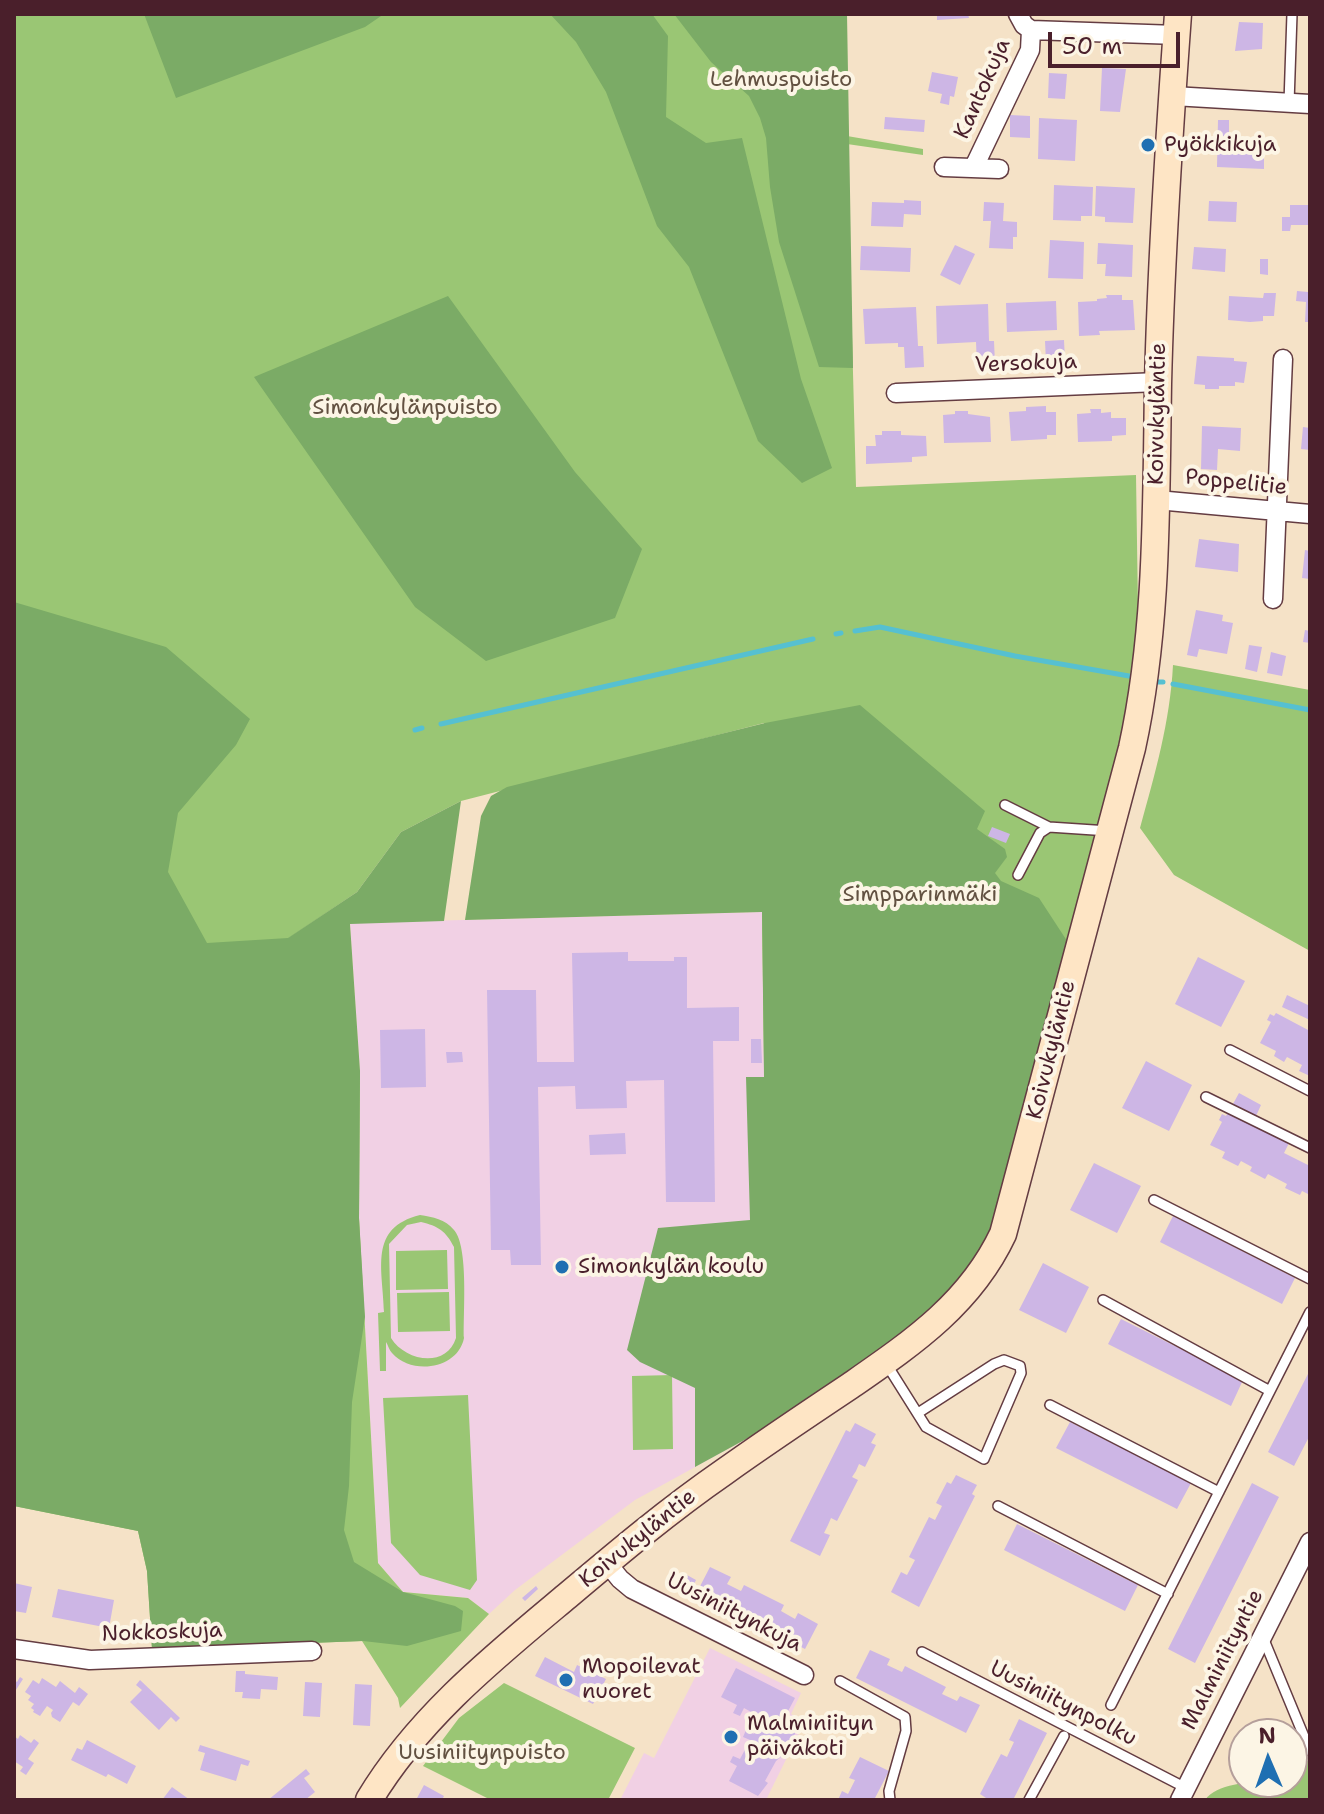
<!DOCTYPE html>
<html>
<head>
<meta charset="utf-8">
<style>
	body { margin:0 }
	#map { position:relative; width:1324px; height:1814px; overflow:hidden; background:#f5e2c7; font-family:"Shantell Sans",sans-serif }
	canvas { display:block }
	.frame { position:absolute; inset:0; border:16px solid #4a1f2b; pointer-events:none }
	.north { position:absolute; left:1228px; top:1718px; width:80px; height:80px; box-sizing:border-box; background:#fcf5e5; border:2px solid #b59f9b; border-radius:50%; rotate:358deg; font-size:22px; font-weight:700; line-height:32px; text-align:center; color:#4a1f2b }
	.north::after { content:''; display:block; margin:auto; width:28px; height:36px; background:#1f6fb2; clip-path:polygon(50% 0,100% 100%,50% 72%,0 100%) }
	.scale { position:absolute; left:1048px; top:32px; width:132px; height:36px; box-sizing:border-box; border:4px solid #4a1f2b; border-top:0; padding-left:10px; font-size:24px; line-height:28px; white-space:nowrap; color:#4a1f2b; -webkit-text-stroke:6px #fcf5e5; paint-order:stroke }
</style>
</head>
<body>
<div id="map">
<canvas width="1324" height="1814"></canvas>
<div class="frame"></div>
<div class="north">N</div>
<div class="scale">50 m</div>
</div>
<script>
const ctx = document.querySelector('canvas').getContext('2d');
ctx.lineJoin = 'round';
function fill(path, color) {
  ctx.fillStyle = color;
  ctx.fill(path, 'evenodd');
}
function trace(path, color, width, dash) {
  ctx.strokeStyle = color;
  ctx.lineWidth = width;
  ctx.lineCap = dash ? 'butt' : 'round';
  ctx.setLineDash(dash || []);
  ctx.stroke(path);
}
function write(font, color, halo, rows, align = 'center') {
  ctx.font = font + ' "Shantell Sans",sans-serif';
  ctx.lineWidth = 8;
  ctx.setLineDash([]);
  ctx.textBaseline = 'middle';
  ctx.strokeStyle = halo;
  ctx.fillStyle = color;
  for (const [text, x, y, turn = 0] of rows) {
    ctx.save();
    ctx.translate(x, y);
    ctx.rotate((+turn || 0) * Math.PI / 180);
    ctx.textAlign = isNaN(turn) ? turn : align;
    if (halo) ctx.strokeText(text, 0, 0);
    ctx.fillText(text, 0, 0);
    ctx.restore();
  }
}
fill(new Path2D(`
	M762 912 764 1064 759 1432 635 1500 515 1590 489 1614 468 1598 403 1592 378 1563 359 1218 360 1071 350 923Z
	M710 1648 801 1693 791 1714 805 1721 766 1800H620L644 1753 654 1758Z`), '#f1d0e4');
fill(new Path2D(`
	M14 14H847V136L923 149V155L847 144 856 487 1136 475 1139 676 1071 947 764 1064 762 912 764 723 461 801 401 832 357 892 289 938 360 1071 359 1218 378 1563 403 1592 468 1598 489 1614 400 1708 398 1698 362 1641 152 1649 147 1571 138 1531 14 1506Z
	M1173 665 1310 690V951L1174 875 1140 828C1155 774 1170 722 1173 665Z
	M420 1215C433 1217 445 1219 454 1230 469 1247 463 1314 464 1338 458 1369 412 1376 392 1353 389 1350 388 1345 386 1342V1371H380L378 1313 384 1312C383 1269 368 1228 420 1215ZM421 1222C438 1226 446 1231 454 1247L456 1338C446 1369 405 1361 391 1338L389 1244 407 1225Z
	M447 1250 448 1289 396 1290V1251Z
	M449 1292 450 1331 398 1332 397 1293Z
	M672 1375 673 1449 633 1450 632 1376Z
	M468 1395 477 1580 470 1590 420 1575 391 1543 383 1398Z
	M504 1683 635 1748 608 1800H491L423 1766 459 1718Z
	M1310 1760V1800H1205C1220 1779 1268 1782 1292 1782V1766Z`), '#9ac674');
fill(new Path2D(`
	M144 14H384L365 27 176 98Z
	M550 14H652L668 36 666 117 706 143 742 138 801 379 832 468 802 483 758 441 689 267 657 226 606 92 576 42Z
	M674 14H847L853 368 819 367 779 242 770 187 766 138 760 118 749 96 711 62Z
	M448 296 575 472 642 549 615 618 486 661 415 607 254 377Z
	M14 602 166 647 250 719 236 745 178 813 168 872 207 943 288 938 357 892 401 832 461 801 444 921 350 924 360 1071 359 1218 365 1317 352 1402 349 1486 344 1530 354 1562 403 1592 455 1606 463 1611 461 1631 407 1646 363 1641 152 1649 147 1571 138 1531 14 1506Z
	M860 705 985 811 977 829 1005 849 1007 857 995 873 1001 881 1039 898 1071 947 993 1231 961 1283 880 1354 759 1432 695 1467V1388L640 1362 627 1350 658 1228 750 1220 746 1077H764L762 912 465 920 481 816 491 796 507 787 765 723Z`), '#7bab66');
trace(new Path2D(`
	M855 631 880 627 1015 656 1129 676
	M836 634 841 633
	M1158 682H1163
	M1173 684 1310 710
	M441 724 813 639
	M415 730 422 728`), '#56c0d1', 5);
fill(new Path2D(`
	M937 14H968L969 18 937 20Z
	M1239 22 1263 23 1262 49 1235 51Z
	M1102 68 1126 69 1120 112 1100 111Z
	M932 72 958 77 954 97 950 96 949 105 940 103 942 94 928 91Z
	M1049 73 1067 74 1065 99 1048 98Z
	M1010 115 1030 116V138L1010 137Z
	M885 117 925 120 924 132 884 129Z
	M1039 118 1077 120 1075 161 1038 159Z
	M1218 120H1229V141L1264 142V169L1217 167Z
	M1054 185 1093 187 1092 216H1081V221L1053 220Z
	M1096 186 1135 188 1133 223 1105 222V217L1095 216Z
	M904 200 921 201V215L904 214 903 227 871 226 872 202 904 203Z
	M1209 201 1237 202 1236 222 1208 221Z
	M984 202 1004 203 1003 221 1017 222V237H1013V249L989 248 991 221H983Z
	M1290 205H1310V225H1291L1290 231H1282V217H1290Z
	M1050 240 1084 242 1083 279 1048 278Z
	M1098 243 1133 245 1132 277 1105 276 1106 264H1097Z
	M955 245 975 254 960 285 940 275Z
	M861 246 911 248 910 272 860 270Z
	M1194 247 1226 249 1225 272 1192 269Z
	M1260 259H1268V275L1260 274Z
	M1297 291 1308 292 1310 295V322H1305L1306 302 1296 301Z
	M1264 293H1276L1274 316H1263V321L1250 322 1228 320 1229 296 1263 298Z
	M1106 295H1122V300H1133L1135 330 1099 331 1100 335 1079 336 1078 302 1097 301V299L1107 298Z
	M1056 301 1057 330 1007 332 1006 303Z
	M988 304 989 341H994L995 364 977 365 976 342 937 344 936 306Z
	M916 307 918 346H923L924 367 905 368 904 347H898V343L865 344 863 309Z
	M1064 340 1065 361 1046 362 1045 341Z
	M1197 356 1234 358V361L1247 362 1244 383 1235 382V386H1219V389H1205V385L1194 384Z
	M1046 406V412H1056V435H1047V439L1011 441 1009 412 1026 411V407Z
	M1090 409H1101V413L1111 412V418H1126V435L1112 436V441L1078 442 1077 414 1091 413Z
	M955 411H968V414L990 417 991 442 944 443 943 415 955 414Z
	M1202 426 1241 428 1240 451 1218 449 1217 470 1201 469Z
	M1303 427 1310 428V450L1301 449Z
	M882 431H901V435L926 436 927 456 912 457V462L866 464V446H876L875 435H882Z
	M1199 539 1239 544 1238 572 1195 567Z
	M1305 550 1310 551V579L1302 578Z
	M1196 610 1223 615 1222 621 1233 623 1227 654 1199 649 1197 657 1187 655Z
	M1305 630 1310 631V643L1303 642Z
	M1249 645 1262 647 1257 672 1245 669Z
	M1271 652 1286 656 1282 676 1267 673Z
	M992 827 1010 834 1006 843 988 836Z
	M628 952V961H674V957H687V1008L739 1007V1041H713L715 1202H666L664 1080 626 1081 627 1108 576 1109 575 1086 538 1087 541 1265H511L510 1250H491L487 990H536L537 1062H574L572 953Z
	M1198 957 1245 981 1221 1027 1175 1004Z
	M1287 995 1310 1006V1020L1282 1007Z
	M1276 1013 1310 1031V1076L1299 1071 1302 1065 1287 1057 1284 1062 1274 1056 1276 1051 1260 1043 1271 1022 1267 1020 1270 1014 1274 1016Z
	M425 1029 426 1087 381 1088 380 1030Z
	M751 1039H761L762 1063H751Z
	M446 1052H462L463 1062 447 1063Z
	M1146 1061 1192 1085 1169 1131 1122 1108Z
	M1239 1093 1261 1105 1256 1116 1233 1104Z
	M1228 1112 1289 1143 1284 1153 1310 1166V1195L1302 1191 1300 1195 1285 1188 1287 1184 1268 1174 1265 1179 1250 1171 1252 1167 1241 1161 1238 1166 1222 1158 1225 1152 1210 1145 1222 1122 1219 1120 1222 1114 1226 1116Z
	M625 1133 626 1154 590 1155 589 1135Z
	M1094 1163 1141 1186 1117 1233 1070 1210Z
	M1173 1216 1295 1278 1282 1304 1160 1242Z
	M1043 1263 1089 1287 1066 1333 1019 1310Z
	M1121 1319 1243 1380 1231 1406 1108 1344Z
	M1310 1370V1435L1294 1466 1268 1452Z
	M1070 1422 1191 1483 1177 1509 1056 1448Z
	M855 1423 876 1434 871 1443 876 1445 865 1467 859 1464 856 1471 852 1477 858 1480 837 1521 831 1518 828 1525 824 1533 830 1535 820 1556 790 1541 846 1430 850 1432Z
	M956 1475 977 1485 972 1494 975 1496 919 1607 891 1592 901 1572 907 1575 915 1560 909 1557 929 1517 935 1520 942 1506 936 1503 947 1482 951 1484Z
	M1252 1483 1279 1497 1195 1663 1168 1649Z
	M1017 1524 1138 1585 1125 1611 1004 1550Z
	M710 1567 731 1577 727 1584 741 1591 744 1585 784 1605 781 1611 795 1619 798 1613 818 1624 805 1649 696 1594Z
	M687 1575 696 1580 689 1594 680 1589Z
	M14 1583 32 1587 26 1613 14 1611Z
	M536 1586 538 1589 525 1601 522 1598Z
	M58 1589 114 1600 109 1628 52 1617Z
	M870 1650 890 1659 887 1665 902 1672 905 1666 946 1687 942 1694 957 1701 960 1696 980 1705 966 1733 856 1678Z
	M545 1657 574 1672 577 1665 606 1679 593 1704 535 1676Z
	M736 1668 795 1698 786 1715 801 1722 788 1747 784 1745 779 1754 782 1756 776 1761 765 1781 768 1783 758 1796 729 1781 737 1766 730 1762 733 1756 740 1759 750 1740 743 1737 746 1730 754 1734 762 1718 744 1708 740 1716 733 1713 737 1705 721 1697Z
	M236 1671H245V1674L278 1677 277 1690 261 1689 260 1699 242 1698 243 1692H235Z
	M20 1677 23 1679 14 1693V1680L17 1682Z
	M42 1678 56 1687 60 1681 75 1693 79 1687 88 1694 79 1706 73 1702 60 1722 52 1717 51 1713 53 1710 47 1706 40 1716 33 1712 34 1710 31 1708 34 1704 28 1700 31 1696 25 1692 33 1680 39 1684Z
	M140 1680 180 1718 176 1722 171 1717 159 1730 130 1702 142 1690 136 1685Z
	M305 1682 322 1683 320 1717 303 1716Z
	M355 1684 372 1685 370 1726 353 1725Z
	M1019 1719 1047 1733 1013 1800H985L986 1798 980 1794 1001 1754 1007 1757 1014 1742 1009 1740Z
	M20 1735 31 1743 34 1739 39 1743 28 1759 34 1763 26 1775 20 1771 23 1767 14 1761V1736L18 1739Z
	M87 1740 136 1766 127 1784 108 1774 106 1777 71 1760 77 1748 82 1750Z
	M200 1745 250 1761 248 1766 241 1764 236 1781 200 1770 205 1753 198 1751Z
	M860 1757 889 1771 874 1800H838L842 1791 848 1794 855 1780 849 1778Z
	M306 1769 310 1774 304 1778 315 1792 305 1800H268Z
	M424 1785 444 1796 442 1800H416Z
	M172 1787 190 1800H162Z`), '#cdb6e5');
const service = new Path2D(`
	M1289 103 1292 14
	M1005 805 1049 827 1109 831
	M1018 875 1040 833 1049 827
	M1230 1050 1310 1091
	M1206 1097 1310 1148
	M1154 1200 1310 1279
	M1103 1300 1270 1391
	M887 1365 926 1427 984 1459 1021 1373 1020 1366 1004 1360 994 1364 918 1413
	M1050 1405 1219 1492
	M998 1506 1168 1594
	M1262 1635 1310 1751
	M922 1652 1186 1788
	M840 1681 905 1717 906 1731 889 1791 890 1800
	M1111 1705 1310 1312
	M1029 1800 1064 1736`);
const minor = new Path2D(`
	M1018 14 1024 25 1031 30
	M1173 96 1310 104
	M944 167 999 169
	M974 167 1030 50 1031 30 1177 35
	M896 393 1158 382
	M1157 500 1310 514
	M1273 599 1283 359
	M607 1563 620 1579 632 1589 804 1675
	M14 1649 90 1660 312 1651
	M1180 1800 1310 1542`);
const secondary = new Path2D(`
	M369 1800C418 1718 494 1657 567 1596 618 1553 669 1510 724 1472 766 1442 808 1414 850 1386 912 1343 970 1304 1003 1234L1132 748C1158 629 1156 506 1158 384 1161 261 1169 137 1178 14`);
trace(service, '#643c42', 12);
trace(minor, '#643c42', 21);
trace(secondary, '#643c42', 29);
trace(service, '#fff', 9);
trace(minor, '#fff', 18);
trace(secondary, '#fee5c5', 26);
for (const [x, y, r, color] of [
	[1148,145,8,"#1f6fb2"],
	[562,1267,8,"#1f6fb2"],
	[566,1680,8,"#1f6fb2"],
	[731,1737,8,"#1f6fb2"]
]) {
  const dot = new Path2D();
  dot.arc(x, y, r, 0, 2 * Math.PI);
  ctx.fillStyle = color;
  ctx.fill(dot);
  trace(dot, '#fcf5e5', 3);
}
write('22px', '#625141', '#fcf5e5', [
	["Lehmuspuisto",781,80],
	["Simonkylänpuisto",405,408],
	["Simpparinmäki",920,895],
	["Uusiniitynpuisto",482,1753]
]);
write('22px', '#4a1f2b', '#fcf5e5', [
	["Kantokuja",983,89,-66],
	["Versokuja",1026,364,-2],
	["Koivukyläntie",1158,414,-89],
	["Poppelitie",1236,483,6],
	["Koivukyläntie",1052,1050,-76],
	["Koivukyläntie",638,1539,-39],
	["Uusiniitynkuja",734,1613,27],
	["Nokkoskuja",162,1633,-2],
	["Malminiityntie",1223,1660,-63],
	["Uusiniitynpolku",1063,1704,27]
]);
write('22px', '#4a1f2b', '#fcf5e5', [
	["Pyökkikuja",1164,145],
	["Simonkylän koulu",578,1267],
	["Mopoilevat",582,1667],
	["nuoret",582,1692],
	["Malminiityn",747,1724],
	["päiväkoti",747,1749]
], 'left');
</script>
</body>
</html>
